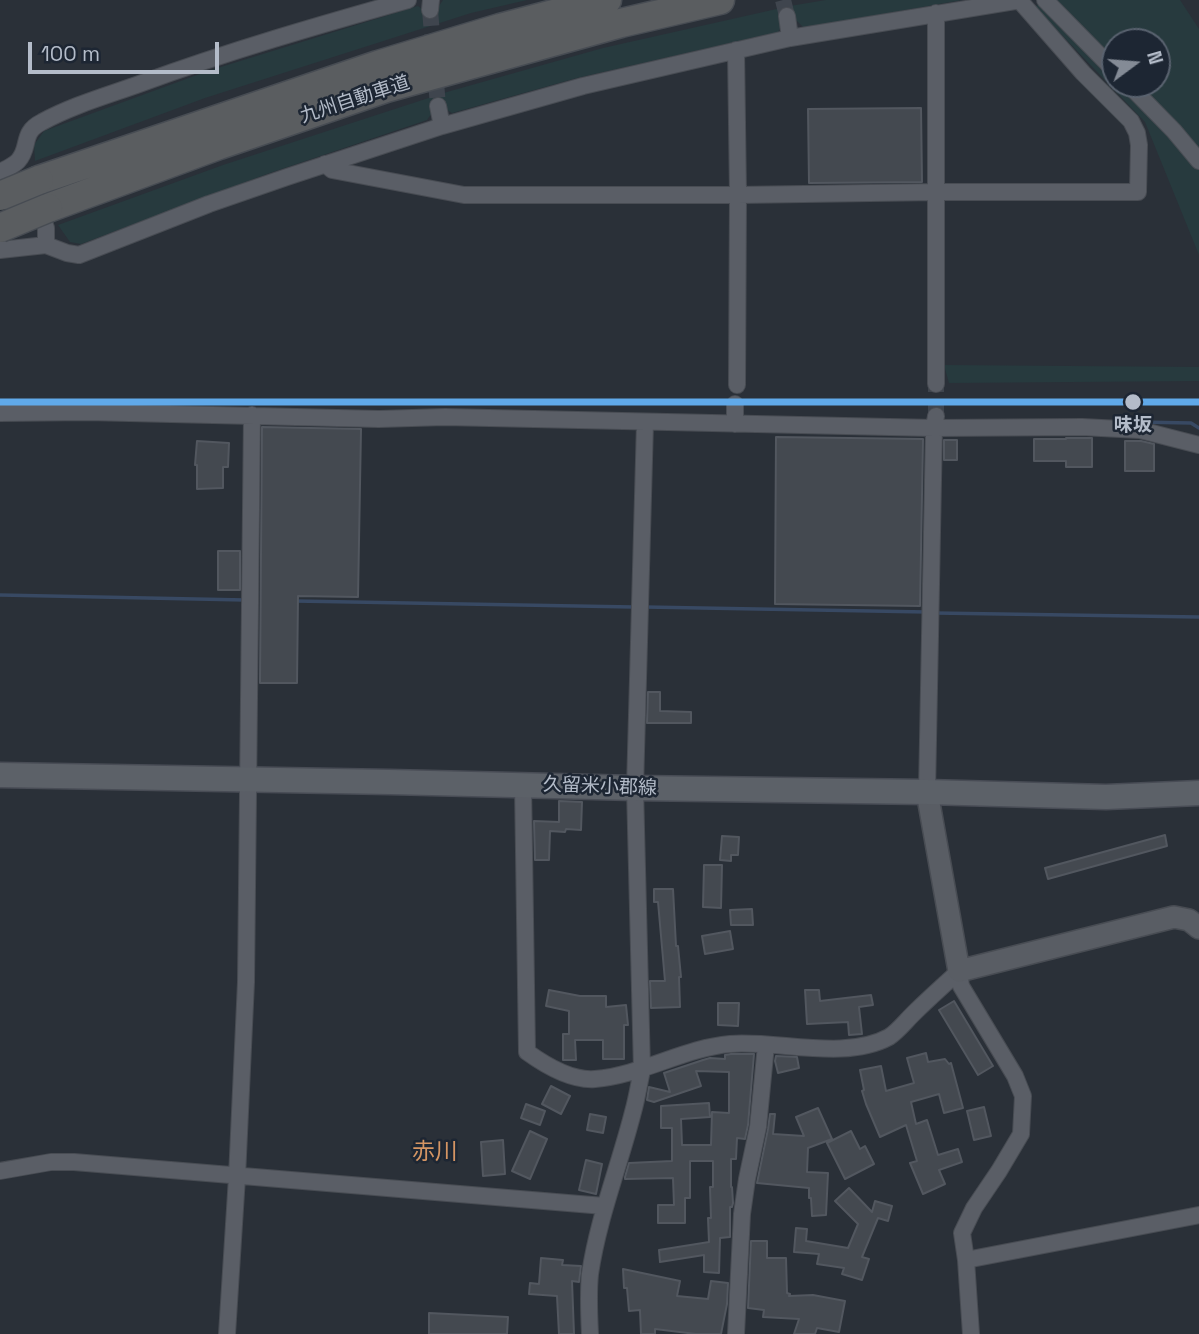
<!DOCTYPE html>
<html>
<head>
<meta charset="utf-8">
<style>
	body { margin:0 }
	#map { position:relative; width:1199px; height:1334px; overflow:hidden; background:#2a3038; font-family:"Space Grotesk",sans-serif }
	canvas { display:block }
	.north { position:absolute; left:1101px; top:28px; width:70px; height:70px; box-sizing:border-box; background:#1d2633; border:2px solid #59626f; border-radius:50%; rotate:74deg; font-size:19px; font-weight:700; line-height:28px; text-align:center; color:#b4bcc9 }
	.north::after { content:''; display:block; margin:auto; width:24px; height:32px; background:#848b96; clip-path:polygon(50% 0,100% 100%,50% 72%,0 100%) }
	.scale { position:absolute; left:28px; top:42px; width:191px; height:32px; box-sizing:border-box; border:4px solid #b4bcc9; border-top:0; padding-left:9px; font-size:21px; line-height:24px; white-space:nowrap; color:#b4bcc9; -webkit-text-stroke:5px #1d2633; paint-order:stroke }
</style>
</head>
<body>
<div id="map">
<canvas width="1199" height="1334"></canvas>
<div class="north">N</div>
<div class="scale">100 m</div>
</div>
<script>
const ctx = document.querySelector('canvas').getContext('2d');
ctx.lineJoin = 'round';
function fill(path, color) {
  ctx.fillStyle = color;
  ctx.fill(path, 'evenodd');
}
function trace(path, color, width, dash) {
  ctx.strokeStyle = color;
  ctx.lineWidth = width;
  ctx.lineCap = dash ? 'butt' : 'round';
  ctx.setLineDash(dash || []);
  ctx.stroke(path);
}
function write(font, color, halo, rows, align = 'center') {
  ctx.font = font + ' "Space Grotesk","Noto Sans JP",sans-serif';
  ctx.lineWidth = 5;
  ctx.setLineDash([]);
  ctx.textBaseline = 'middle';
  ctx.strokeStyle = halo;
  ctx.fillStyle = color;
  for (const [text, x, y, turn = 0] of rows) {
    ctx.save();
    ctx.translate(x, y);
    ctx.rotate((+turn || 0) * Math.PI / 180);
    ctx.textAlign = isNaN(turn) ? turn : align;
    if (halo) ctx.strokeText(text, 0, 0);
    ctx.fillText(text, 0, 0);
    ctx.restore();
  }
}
fill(new Path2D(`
	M443 0H527L471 13 205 98 35 161 34 145 44 131 208 71 418 6 432 17Z
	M826 0H962L804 28 789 13 778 32 577 78 452 113 438 104 427 120 267 174 81 244 70 242 58 225 223 165 447 92 603 48 790 6Z
	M1043 0H1180L1199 29V255L1145 122 1035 7ZM1115 42H1157V84H1115Z
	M944 365 1199 367V381L949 383Z`), '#273a3e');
trace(new Path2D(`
	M1137 422 1191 423 1199 428
	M0 595 245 600
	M295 601 633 607
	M645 607 927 612
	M935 613 1199 617`), '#384963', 3.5);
const building = new Path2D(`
	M921 108 922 182 809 183 808 109Z
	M262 427 361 429 358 597 298 596 297 683H260Z
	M776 437 923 439 920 606 775 604Z
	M1066 438H1092V467H1066V461H1034V439H1066Z
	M944 440H957V460H944Z
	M197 441 229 443 228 467H223V488L197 489V465H195Z
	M1125 441H1141L1154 444V471H1125Z
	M218 551H240V590H218Z
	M648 692H660V711L691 712V723H647Z
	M559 801 582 802 581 830 566 829 565 832 550 831 549 860H535L534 821 559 822Z
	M1165 835 1167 846 1048 879 1045 868Z
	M722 836 739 837 738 855H731V861L720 860Z
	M704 865H722L721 908 703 907Z
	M654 889H673L676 946H678L681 977H679L680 1007 651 1008 650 981H665L658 902H654Z
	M752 909 753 925H731L730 910Z
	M730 931 733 949 705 954 702 936Z
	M549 990 580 996H606V1007L626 1005 628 1025H624V1059H603V1040H575L576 1060H563V1034H569V1011L546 1006Z
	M805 990H819L820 1001 871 995 873 1005 859 1007 862 1034 849 1035 848 1022 807 1024Z
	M954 1001 993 1066 978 1075 939 1010Z
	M718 1003H739L738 1026 718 1025Z
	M926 1053 928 1062 945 1059 949 1064 951 1063 963 1108 944 1113 939 1094 911 1102 916 1124 927 1120 938 1155 958 1149 962 1162 939 1170 945 1184 923 1194 910 1163 917 1161 906 1125 880 1137 866 1104 862 1091 864 1090 860 1070 881 1066 886 1091 914 1083 907 1058Z
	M731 1054H754L748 1125 745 1139 737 1138 736 1159H731V1187H732L733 1203 732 1207H730V1237L720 1238 719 1273 704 1272V1255L660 1262 659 1250 709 1242 708 1218H711L710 1187H713V1161H690V1198H685V1223H658V1205H674L673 1178 625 1179V1177L629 1163 672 1161V1128H661V1106L709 1103 710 1117 681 1119 682 1145H711L712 1112 729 1113V1072L696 1071 701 1086 654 1102 647 1100 649 1087 670 1092 664 1073 703 1060 710 1058 725 1059V1055Z
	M776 1056 797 1057 799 1068 778 1073 775 1061Z
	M551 1086 570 1096 561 1114 542 1104Z
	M526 1104 545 1111 540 1125 521 1118Z
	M984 1107 991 1136 974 1140 967 1111Z
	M818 1108 832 1139 808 1148 807 1172 828 1173 826 1215 812 1216 811 1198H809V1188L757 1183 768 1129 770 1114H775L773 1134 804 1136 796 1117Z
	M590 1114 606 1117 603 1133 587 1130Z
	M530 1131 547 1139 530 1179 512 1171Z
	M851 1131 860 1149 865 1146 874 1164 845 1179 827 1143Z
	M503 1140 505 1174 483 1176 481 1142Z
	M586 1160 602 1164 596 1194 579 1190Z
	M849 1188 872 1212 875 1201 892 1206 888 1221 878 1218 862 1257 869 1259 862 1280 842 1274 844 1268 817 1264 819 1254 794 1252 796 1228 807 1229 806 1241 848 1248 858 1224 835 1201Z
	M751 1241H767V1258H786L787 1293 790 1294 789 1296 813 1295 845 1301 839 1332 817 1328 815 1334H794L799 1319 763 1317 764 1310 748 1308Z
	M541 1258 563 1260 562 1265 581 1266 579 1282 572 1281 574 1334H559L557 1296 529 1294 530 1283 539 1284Z
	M623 1269 680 1281 677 1296 708 1299 711 1281 728 1283 727 1304 721 1334H696L655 1329V1334H641L640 1310 629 1311 627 1288H624Z
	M429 1313 508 1317 507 1334H429Z`);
fill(building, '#444950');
trace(building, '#52575f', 2);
trace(new Path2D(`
	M783 0 787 16
	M430 10 438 106
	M936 416V384`), '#3f454e', 16, [16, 8]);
const street = new Path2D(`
	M1045 0 1115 71
	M430 10 431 0
	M936 13V384
	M787 16 790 38
	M736 50 738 195 737 385
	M1128 84 1174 131 1199 161
	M438 106 442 126
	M325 164 332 170 464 195H738L936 192H1138L1139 145 1137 133 1131 121 1083 73 1020 1
	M0 172C6 169 13 166 18 161 31 147 20 133 42 122 73 105 109 95 142 83 229 51 319 25 408 0
	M37 205 46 228V245
	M0 250 46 245 67 253 79 255 209 204 287 177 442 126 583 86 790 38 1021 0
	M0 413 88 412 379 419 445 417 934 428 1082 427 1140 430 1199 445
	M735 424V404
	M523 785 527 1052C545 1065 571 1081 595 1079 642 1075 684 1048 730 1044 778 1040 845 1061 889 1037 897 1032 905 1022 912 1015 927 1000 943 986 959 971
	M927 792 934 428 936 416
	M959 971 961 986 1015 1076 1023 1096 1021 1134 999 1171 974 1208 962 1233 966 1260 971 1334
	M0 1171 51 1162H74L604 1206
	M966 1260 1199 1215
	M227 1334 237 1177 246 982 252 415
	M590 1334C589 1314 588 1294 590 1274 598 1219 619 1167 633 1112 637 1098 639 1084 642 1070L635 788 645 423
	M736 1334 742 1214 747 1179 758 1127 766 1045`);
const secondary = new Path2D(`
	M927 792 959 971 1174 917 1189 920 1199 928`);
const primary = new Path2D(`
	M0 775 390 782 635 788 927 792 1106 797 1199 793`);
const highway = new Path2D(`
	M39 180 378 65 500 28 607 0
	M48 208 219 145 386 88 621 23 720 0`);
trace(street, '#484c53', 18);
trace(secondary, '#484c53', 24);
trace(primary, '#484c55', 27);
trace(highway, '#474c53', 31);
trace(street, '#5a5e66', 16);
trace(secondary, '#595d64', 21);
trace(primary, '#5c6168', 24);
trace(highway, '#5a5d60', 28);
const highwayBridge = new Path2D(`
	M0 196 39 180
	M0 228 48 208`);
trace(highwayBridge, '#474c53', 31, []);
trace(highwayBridge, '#5a5d60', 28);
trace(new Path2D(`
	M0 402H1199`), '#60a9e9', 7);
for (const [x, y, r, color] of [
	[1133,402,9,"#b4bcc9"]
]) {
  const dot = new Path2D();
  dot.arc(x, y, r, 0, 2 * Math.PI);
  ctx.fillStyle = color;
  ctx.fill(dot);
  trace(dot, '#1d2633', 2.5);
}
write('19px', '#b4bcc9', '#1d2633', [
	["九州自動車道",355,100,-18],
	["久留米小郡線",600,787,2]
]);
write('bold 19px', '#b4bcc9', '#1d2633', [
	["味坂",1133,426]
]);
write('23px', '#d59563', '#1d2633', [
	["赤川",435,1153]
]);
</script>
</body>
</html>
